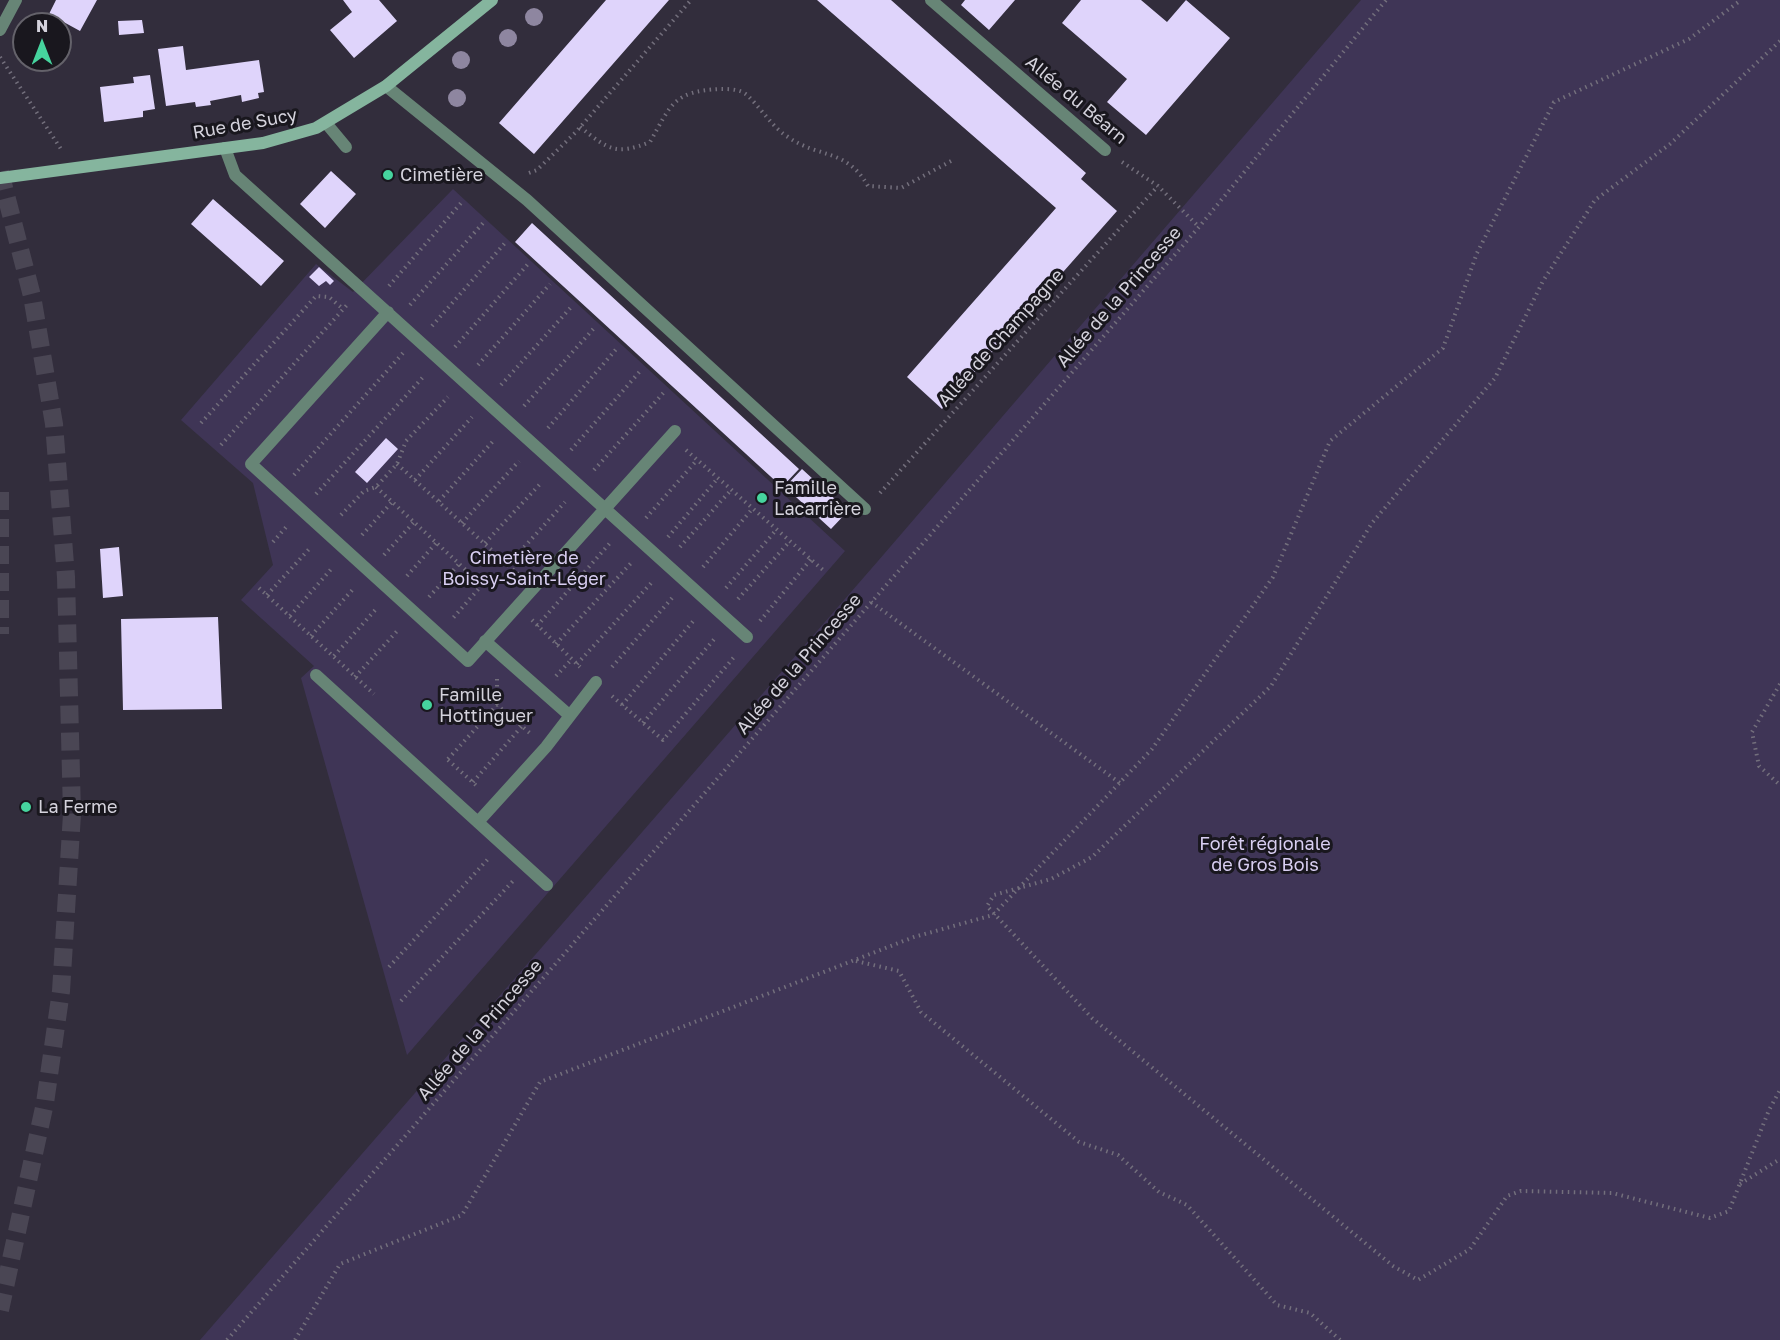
<!DOCTYPE html>
<html>
<head>
<meta charset="utf-8">
<style>
	body { margin:0 }
	#map { position:relative; width:1780px; height:1340px; overflow:hidden; background:#322d3c; font-family:"Golos Text",sans-serif }
	canvas { display:block }
	.north { position:absolute; left:12px; top:12px; width:60px; height:60px; box-sizing:border-box; background:#19171e; border:2px solid #64626a; border-radius:50%; rotate:0deg; font-size:16px; font-weight:700; line-height:24px; text-align:center; color:#d4d2dc }
	.north::after { content:''; display:block; margin:auto; width:21px; height:27px; background:#46d49e; clip-path:polygon(50% 0,100% 100%,50% 72%,0 100%) }
</style>
</head>
<body>
<div id="map">
<canvas width="1780" height="1340"></canvas>
<div class="north">N</div>
</div>
<script>
const ctx = document.querySelector('canvas').getContext('2d');
ctx.lineJoin = 'round';
function fill(path, color) {
  ctx.fillStyle = color;
  ctx.fill(path, 'evenodd');
}
function trace(path, color, width, dash) {
  ctx.strokeStyle = color;
  ctx.lineWidth = width;
  ctx.lineCap = dash ? 'butt' : 'round';
  ctx.setLineDash(dash || []);
  ctx.stroke(path);
}
function write(font, color, halo, rows, align = 'center') {
  ctx.font = font + ' "Golos Text",sans-serif';
  ctx.lineWidth = 6;
  ctx.setLineDash([]);
  ctx.textBaseline = 'middle';
  ctx.strokeStyle = halo;
  ctx.fillStyle = color;
  for (const [text, x, y, turn = 0] of rows) {
    ctx.save();
    ctx.translate(x, y);
    ctx.rotate((+turn || 0) * Math.PI / 180);
    ctx.textAlign = isNaN(turn) ? turn : align;
    if (halo) ctx.strokeText(text, 0, 0);
    ctx.fillText(text, 0, 0);
    ctx.restore();
  }
}
fill(new Path2D(`
	M1361 0H1780V1340H200L878 561Z
	M453 189 845 551 407 1055 301 678 314 666 241 600 273 565 253 483 181 420 316 264 353 292Z`), '#3f3556');
fill(new Path2D(`
	M56 0H97L80 31 49 14Z
	M343 0H379L397 21 354 58 330 30 352 12Z
	M606 0H669L534 154 499 123Z
	M817 0H891L1086 173 1081 179 1117 211 942 409 907 377 1056 208Z
	M965 0H1015L989 30 961 5Z
	M1081 0H1141L1167 22 1186 0 1230 38 1146 135 1107 102 1127 79 1062 23Z
	M142 20 144 33 119 35 118 21Z
	M183 46 186 70 259 60 264 92 258 93 259 98 242 102 241 95 210 101 211 105 196 107 195 102 166 106 158 49Z
	M150 75 155 109 143 111V117L104 122 100 87 134 83 133 77Z
	M331 171 356 194 325 228 300 204Z
	M213 199 284 261 261 286 191 224Z
	M532 223 799 469 782 487 515 242Z
	M319 267 334 281 330 285 326 281 319 286 309 277Z
	M386 438 398 449 367 483 355 472Z
	M802 469 848 511 831 529 785 487Z
	M119 547 123 596 103 598 100 549Z
	M218 617 222 709 123 710 121 619Z`), '#dfd4fb');
trace(new Path2D(`
	M0 172 32 296 54 424 66 577 72 814 61 991 45 1103 0 1310
	M0 492V634`), '#4a4654', 18, [18, 9]);
trace(new Path2D(`
	M1780 41 1670 144 1595 200 1543 281 1495 378 1372 523 1271 686 1092 857 1051 879 994 895 987 906 1092 1018 1393 1266 1418 1280 1470 1249 1507 1196 1521 1191 1612 1193 1710 1218 1729 1211 1769 1110 1780 1090
	M0 57 61 149
	M580 127C608 149 615 156 650 142 671 105 673 91 720 89 729 89 740 89 747 95 761 108 772 127 788 137 820 159 846 148 868 186L901 188 953 160
	M1122 162 1158 186 1199 227
	M529 173 537 170 575 133 691 0
	M389 286 461 203
	M410 305 483 223
	M432 326 505 243
	M455 347 528 264
	M478 365 550 284
	M501 385 573 305
	M524 406 596 326
	M201 423 316 296 329 297 343 309
	M548 428 618 347
	M221 445 347 305
	M571 450 642 369
	M686 450 823 570
	M397 464 518 574
	M594 470 666 390
	M294 475 403 353
	M415 480 472 417
	M376 487 482 585 453 618
	M880 493 1158 186
	M316 494 424 376
	M439 501 495 439
	M341 515 364 491 376 487 397 464 406 441 448 397
	M646 518 697 460
	M462 523 519 461
	M362 535 392 502
	M668 537 718 478
	M273 542 287 526
	M485 543 542 482
	M680 547 731 490
	M384 555 414 522
	M508 565 565 502
	M703 567 753 508
	M407 576 436 543
	M259 588 374 694
	M726 588 777 529
	M267 595 311 547
	M429 597 459 564
	M738 599 790 541
	M871 602 1120 783
	M290 616 333 567
	M532 620 580 667
	M760 621 811 559
	M537 626 610 543
	M311 636 355 587
	M556 644 633 561
	M334 656 377 608
	M577 664 653 581
	M612 667 672 598
	M556 676 571 660
	M355 677 399 629
	M497 679V705
	M1780 684 1752 732 1759 766 1780 785
	M612 696 663 740 735 656
	M622 705 695 619
	M515 721 527 708
	M643 723 716 637
	M448 759 497 705 531 734
	M448 760 479 788
	M473 782 522 726
	M856 961 899 971 921 1012 1079 1142 1118 1155 1159 1192 1187 1205 1277 1305 1310 1313 1340 1340
	M389 967 488 859
	M401 1001 513 881
	M1740 1184 1780 1159
	M227 1340 1199 227 1386 0
	M295 1340 340 1264 462 1215 540 1082 914 937 993 915 1152 749 1273 577 1330 441 1443 348 1477 253 1554 102 1689 39 1741 0`), '#736f7c', 4, [1.5, 4.5]);
trace(new Path2D(`
	M326 123 346 147
	M225 148 235 175 747 637
	M388 312 251 464 468 661 675 431
	M485 641 569 715
	M316 675 547 885
	M478 822 546 747 596 682`), '#678576', 12);
trace(new Path2D(`
	M931 0 1105 150
	M0 30 16 0
	M386 86 527 200 865 509`), '#678576', 12);
trace(new Path2D(`
	M0 178 263 143 316 128 386 86 492 0`), '#85b59e', 12);
ctx.fillStyle = '#8e86a0';
for (const [x, y] of [
	[534,17],
	[508,38],
	[461,60],
	[457,98]
]) {
  ctx.beginPath();
  ctx.arc(x, y, 9, 0, 2 * Math.PI);
  ctx.fill();
}
for (const [x, y, r, color] of [
	[388,175,6,"#46d49e"],
	[762,498,6,"#46d49e"],
	[427,705,6,"#46d49e"],
	[26,807,6,"#46d49e"]
]) {
  const dot = new Path2D();
  dot.arc(x, y, r, 0, 2 * Math.PI);
  ctx.fillStyle = color;
  ctx.fill(dot);
  trace(dot, '#19171e', 2);
}
write('18px', '#d4d2dc', '#19171e', [
	["Allée du Béarn",1076,100,40],
	["Rue de Sucy",245,124,-10],
	["Allée de la Princesse",1119,297,-49],
	["Allée de Champagne",1001,338,-48],
	["Allée de la Princesse",799,664,-49],
	["Allée de la Princesse",480,1030,-49]
]);
write('18px', '#d4d2dc', '#19171e', [
	["Cimetière",400,175],
	["Famille",774,488],
	["Lacarrière",774,509],
	["Famille",439,695],
	["Hottinguer",439,716],
	["La Ferme",38,807]
], 'left');
write('18px', '#d9cff2', '#19171e', [
	["Cimetière de",524,558],
	["Boissy-Saint-Léger",524,579],
	["Forêt régionale",1265,844],
	["de Gros Bois",1265,865]
]);
</script>
</body>
</html>
